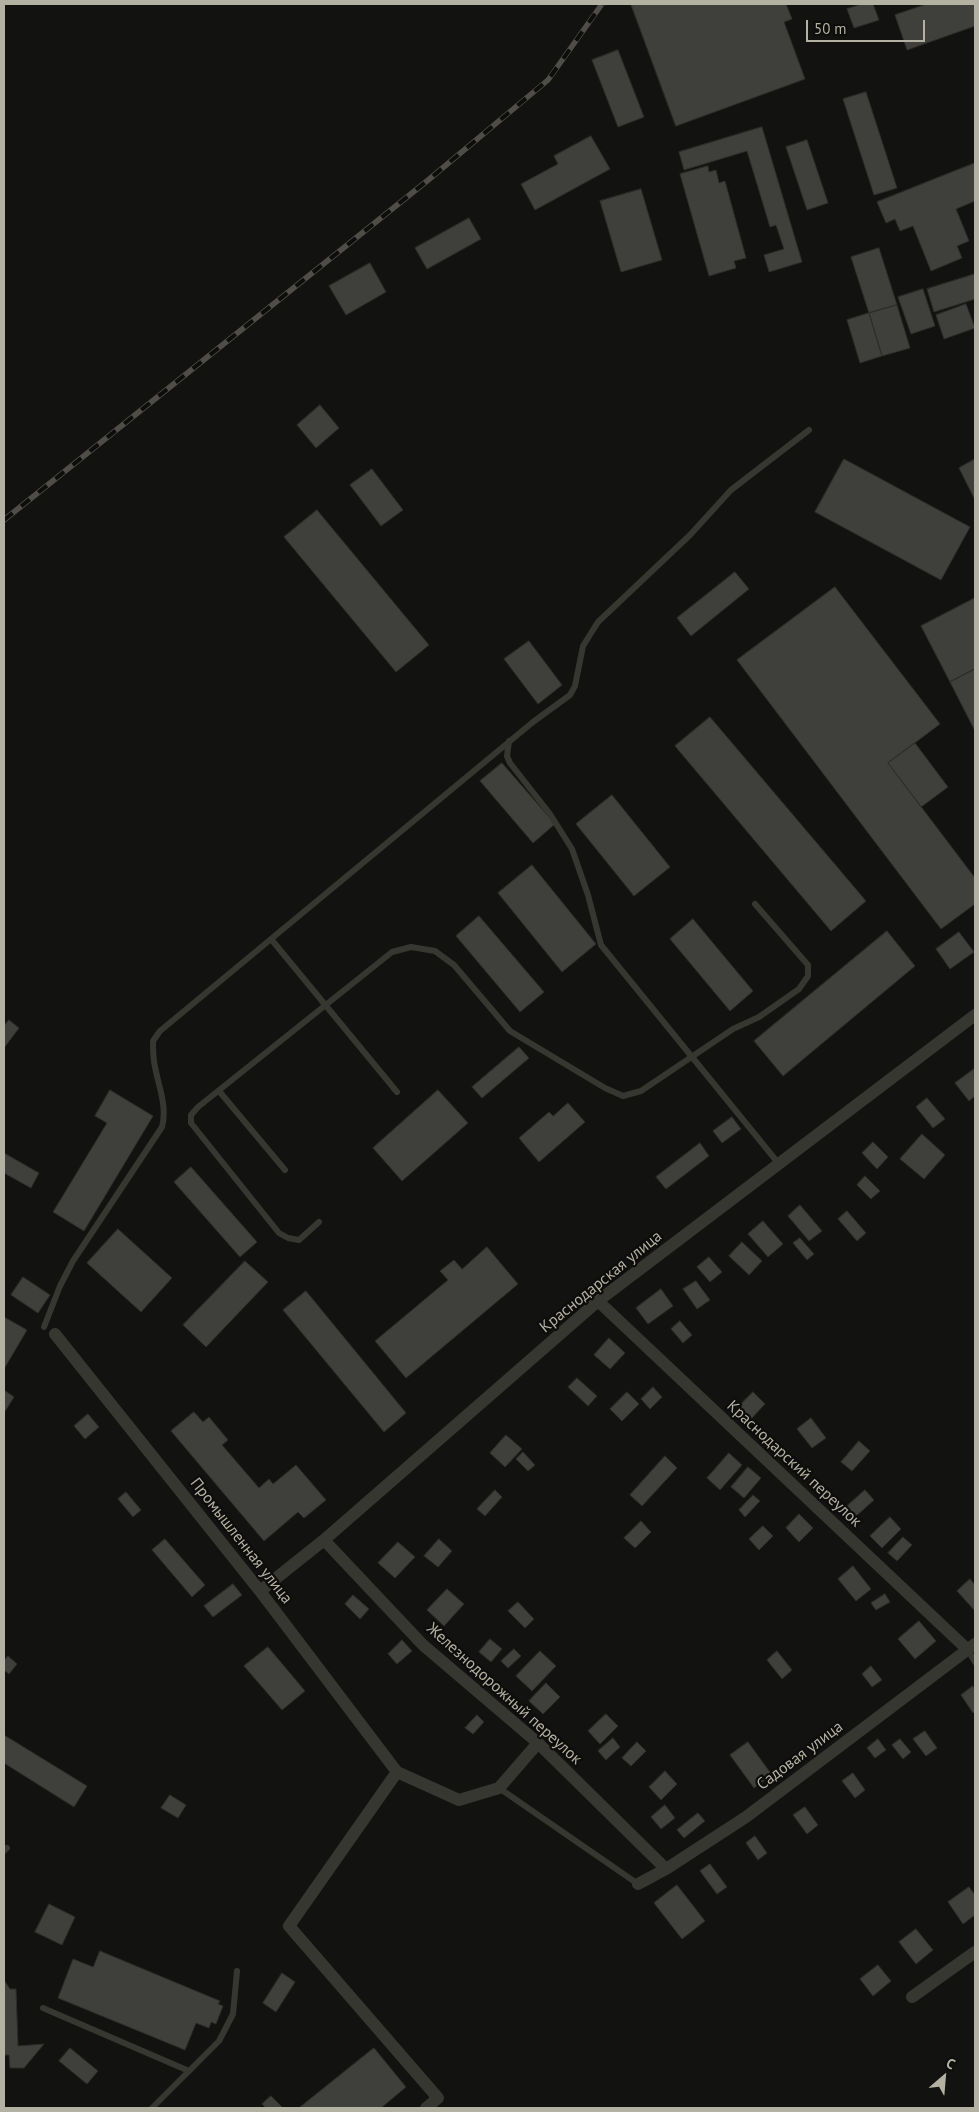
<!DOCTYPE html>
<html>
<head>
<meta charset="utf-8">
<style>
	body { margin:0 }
	#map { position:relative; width:979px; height:2112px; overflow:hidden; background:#121211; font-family:"PT Sans",sans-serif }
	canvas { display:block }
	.frame { position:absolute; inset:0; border:5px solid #b3b1a2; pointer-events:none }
	.north { position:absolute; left:919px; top:2052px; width:50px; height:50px; -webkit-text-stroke:4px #0d0d0c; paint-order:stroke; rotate:27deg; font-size:14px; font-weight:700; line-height:20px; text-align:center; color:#b3b1a2 }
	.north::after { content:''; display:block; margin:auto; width:18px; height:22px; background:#b3b1a2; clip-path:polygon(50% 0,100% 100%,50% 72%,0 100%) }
	.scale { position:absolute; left:806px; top:20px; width:119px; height:22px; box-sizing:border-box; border:2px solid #b3b1a2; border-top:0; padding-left:6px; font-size:15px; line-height:18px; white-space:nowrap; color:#b3b1a2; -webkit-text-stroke:4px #0d0d0c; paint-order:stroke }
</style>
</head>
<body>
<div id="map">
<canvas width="979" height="2112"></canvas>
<div class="frame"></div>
<div class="north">С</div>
<div class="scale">50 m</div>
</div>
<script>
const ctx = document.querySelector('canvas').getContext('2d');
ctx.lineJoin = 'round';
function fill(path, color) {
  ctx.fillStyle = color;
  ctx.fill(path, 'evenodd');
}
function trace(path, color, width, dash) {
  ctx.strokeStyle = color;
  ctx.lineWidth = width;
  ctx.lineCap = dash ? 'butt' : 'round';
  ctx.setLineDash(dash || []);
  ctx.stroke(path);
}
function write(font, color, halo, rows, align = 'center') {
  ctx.font = font + ' "PT Sans",sans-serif';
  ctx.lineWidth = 4.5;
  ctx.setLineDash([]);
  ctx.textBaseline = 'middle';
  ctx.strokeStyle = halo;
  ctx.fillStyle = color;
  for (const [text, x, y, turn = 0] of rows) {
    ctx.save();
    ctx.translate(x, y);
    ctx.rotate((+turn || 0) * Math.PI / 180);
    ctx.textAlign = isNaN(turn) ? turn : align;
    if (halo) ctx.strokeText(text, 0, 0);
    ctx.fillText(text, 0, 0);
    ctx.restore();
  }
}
const building = new Path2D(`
	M631 4H786L792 19 784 22 805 79 676 126Z
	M862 4H873L879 20 854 28 847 9Z
	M927 4H975V26L907 50 895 15Z
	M618 50 644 117 618 127 592 60Z
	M866 92 897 188 874 195 843 99Z
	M762 127 802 262 769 272 764 255 784 249 776 225 770 227 747 151 684 170 679 152Z
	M591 136 610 169 535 210 521 184 558 164 554 156Z
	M807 140 828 203 807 210 786 147Z
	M975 163V201L956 209 969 241 957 246 962 258 931 271 913 226 900 231 895 219 886 223 877 202Z
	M708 166 709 172 716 170 719 183 725 181 746 258 734 261 736 268 709 276 680 174Z
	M641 189 662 260 621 272 600 201Z
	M469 218 481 239 427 269 415 248Z
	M879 248 897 305 869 313 851 257Z
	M370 263 386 292 346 315 329 286Z
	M975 274V301V299L934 312 927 289Z
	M923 289 935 326 911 334 898 297Z
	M966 304 975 328 944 339 936 315Z
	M897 305 910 348 882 356 869 313Z
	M869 313 882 356 860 363 847 320Z
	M320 405 339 428 316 448 297 425Z
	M844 459 970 527 941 580 815 512Z
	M975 459V500L959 468Z
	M372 469 403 510 381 526 350 485Z
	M317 510 429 645 396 672 284 537Z
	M735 572 749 589 691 636 677 618Z
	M835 587 940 724 888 763 975 878V904L941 929 737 660Z
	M975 598V669L950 682 921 626Z
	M529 641 562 685 538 704 504 659Z
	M975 669V731L950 682Z
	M710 717 866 901 831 931 675 746Z
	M915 743 948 787 921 807 888 763Z
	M502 763 555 824 533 843 480 781Z
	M612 795 670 867 634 896 576 824Z
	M532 865 596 944 562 972 498 893Z
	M479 916 544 992 520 1012 456 936Z
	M693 919 753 991 730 1011 670 939Z
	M887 931 915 966 783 1076 754 1041Z
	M959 932 974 952 950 969 936 949Z
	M9 1020 19 1028 4 1048V1026Z
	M519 1047 529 1058 482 1098 472 1087Z
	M974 1069 975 1096 969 1101 955 1083Z
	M110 1090 153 1116 84 1231 53 1212 107 1123 95 1116Z
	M438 1090 468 1123 402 1181 373 1148Z
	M927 1098 945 1119 933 1128 916 1107Z
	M568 1103 585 1122 539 1162 519 1138 549 1112 553 1116Z
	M732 1117 741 1129 722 1143 713 1131Z
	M922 1134 945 1155 924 1179 900 1159Z
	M873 1142 888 1157 877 1169 862 1153Z
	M700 1143 709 1156 666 1189 656 1177Z
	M4 1153 39 1173 31 1188 4 1173Z
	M191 1167 257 1242 240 1257 174 1182Z
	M865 1176 880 1191 871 1199 857 1185Z
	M800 1205 822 1231 809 1241 788 1216Z
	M847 1211 866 1233 857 1241 838 1219Z
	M763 1221 783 1244 768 1257 748 1234Z
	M118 1229 172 1278 141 1312 87 1263Z
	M800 1238 814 1254 807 1260 793 1243Z
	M742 1242 762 1261 749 1275 729 1256Z
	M487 1247 518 1284 406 1378 375 1341 448 1280 440 1271 454 1260 462 1269Z
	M709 1257 722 1272 710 1282 697 1267Z
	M245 1261 268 1282 206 1347 183 1325Z
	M23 1277 50 1295 38 1313 11 1295Z
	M696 1281 710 1300 697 1309 683 1289Z
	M661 1289 673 1306 648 1324 636 1308Z
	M306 1291 406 1413 384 1432 283 1310Z
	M4 1317 27 1330 4 1369Z
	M680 1321 692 1335 683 1343 671 1329Z
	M609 1338 625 1353 610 1369 594 1355Z
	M577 1378 597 1396 588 1406 568 1387Z
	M653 1387 662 1397 650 1409 641 1399Z
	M4 1390 14 1397 4 1413Z
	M627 1392 639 1404 622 1421 610 1409Z
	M753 1392 765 1404 750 1420 737 1408Z
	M194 1412 203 1422 209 1417 228 1440 222 1445 259 1488 269 1479 273 1484 296 1465 326 1500 304 1518 298 1512 264 1541 171 1431Z
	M88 1414 99 1427 85 1439 74 1426Z
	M811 1418 826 1438 812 1448 797 1429Z
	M506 1435 522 1449 505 1467 490 1453Z
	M859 1441 870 1451 852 1471 841 1462Z
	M523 1452 535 1465 528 1471 516 1459Z
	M729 1453 742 1465 720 1490 707 1478Z
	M665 1456 677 1468 642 1506 630 1495Z
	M748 1467 761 1478 744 1498 731 1487Z
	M495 1490 502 1497 485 1516 477 1509Z
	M865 1490 874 1500 855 1517 846 1507Z
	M126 1492 141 1510 133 1517 118 1499Z
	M753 1495 760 1501 745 1517 739 1510Z
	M799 1514 813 1528 799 1542 786 1528Z
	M890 1517 901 1529 882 1548 870 1536Z
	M641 1521 651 1532 635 1548 624 1538Z
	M763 1526 773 1536 759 1550 749 1539Z
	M903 1537 912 1545 897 1561 888 1553Z
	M165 1539 205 1585 192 1597 152 1550Z
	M439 1539 452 1551 438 1567 424 1556Z
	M398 1542 415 1557 395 1578 378 1563Z
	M853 1566 871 1589 856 1601 838 1579Z
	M970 1579 975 1585V1611L957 1591Z
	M233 1584 242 1595 213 1617 204 1606Z
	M447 1589 464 1604 444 1626 427 1610Z
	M885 1594 890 1602 876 1610 871 1603Z
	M353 1595 369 1609 360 1619 345 1604Z
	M518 1602 534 1619 525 1628 508 1611Z
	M919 1621 936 1641 915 1659 898 1639Z
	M490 1639 502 1649 491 1662 479 1652Z
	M402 1640 412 1651 397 1664 388 1654Z
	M268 1647 305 1691 282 1710 244 1666Z
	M514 1649 521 1656 508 1668 501 1661Z
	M540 1651 556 1666 532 1691 516 1676Z
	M777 1651 792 1670 782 1679 767 1660Z
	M8 1656 17 1664 9 1674 4 1670V1661Z
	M871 1666 882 1680 872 1687 862 1674Z
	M546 1683 560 1697 543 1714 529 1701Z
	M973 1686 975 1690V1711L973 1713 961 1695Z
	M606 1714 618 1726 600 1744 588 1731Z
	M477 1715 484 1722 473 1734 465 1728Z
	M925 1731 937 1748 926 1756 913 1739Z
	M4 1735 87 1786 74 1807 4 1763Z
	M613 1738 620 1747 606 1760 598 1751Z
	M878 1739 886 1750 875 1758 867 1748Z
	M900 1739 911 1752 903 1759 892 1745Z
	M637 1742 646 1751 631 1766 622 1758Z
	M748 1742 772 1775 754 1788 730 1755Z
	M665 1771 677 1784 661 1800 649 1787Z
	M853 1773 865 1790 855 1798 842 1781Z
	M170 1795 186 1805 178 1818 161 1808Z
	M665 1805 675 1818 661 1829 651 1817Z
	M805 1807 818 1825 807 1834 793 1815Z
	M698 1813 705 1821 684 1838 677 1830Z
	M755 1836 767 1853 758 1860 746 1843Z
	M710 1864 727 1887 717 1894 700 1871Z
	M677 1885 705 1921 682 1939 654 1903Z
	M969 1887 975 1895V1915L963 1924 948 1902Z
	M49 1904 75 1917 62 1945 35 1932Z
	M916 1929 933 1950 916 1964 899 1942Z
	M100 1951 220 2001 218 2004 223 2006 216 2024 211 2022 209 2028 196 2023 185 2050 58 1998 73 1959 93 1967Z
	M878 1965 891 1981 873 1996 860 1979Z
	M282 1973 295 1982 276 2012 263 2003Z
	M4 1980 10 1989H16L18 2046 44 2044 24 2068H10L9 2055H4Z
	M70 2048 98 2071 87 2084 59 2061Z
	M374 2048 406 2087 381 2108H299Z
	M271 2096 282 2107 281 2108H266L262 2104Z`);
fill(building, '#3f3f3b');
trace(building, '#2d2e2b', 1);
trace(new Path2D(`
	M509 741 507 756 510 763 550 814 572 849 588 895 601 945 779 1164
	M271 939 397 1092
	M219 1091 285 1170
	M319 1222 299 1240 288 1238 279 1233 191 1123V1115L198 1107 392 952 411 947 435 951 454 965 510 1031 605 1088 623 1096 641 1091 733 1029 759 1017 799 989 808 976V965L755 904
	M44 1327 60 1286 73 1261 162 1127C168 1105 157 1083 154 1061 153 1054 153 1047 153 1041L160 1031 533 722 570 695 575 686 583 646 598 622 690 535 731 490 809 430
	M968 1650 975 1662
	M499 1788 638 1884
	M4 1851 7 1848
	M43 2008 189 2071
	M152 2108 219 2041 233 2014 237 1971`), '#373732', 6);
trace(new Path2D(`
	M598 1301 968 1650
	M55 1334 260 1591 397 1772
	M324 1540 423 1645 538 1743 666 1869
	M260 1591 324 1540 598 1301 975 1015
	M638 1884 666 1869 746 1817 975 1644
	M912 1997 975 1952
	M426 2108 438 2098 289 1926 397 1772 459 1800 499 1788 538 1743`), '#373732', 12);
const rail = new Path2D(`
	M4 520 427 181 548 80 602 4`);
trace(rail, '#4e4d47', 5.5);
trace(rail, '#0d0d0c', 4, [11]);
write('16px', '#b3b1a2', '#0d0d0c', [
	["Краснодарская улица",601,1282,-39],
	["Краснодарский переулок",794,1464,43],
	["Промышленная улица",241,1541,52],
	["Железнодорожный переулок",504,1694,42],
	["Садовая улица",800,1756,-37]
]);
</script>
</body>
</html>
